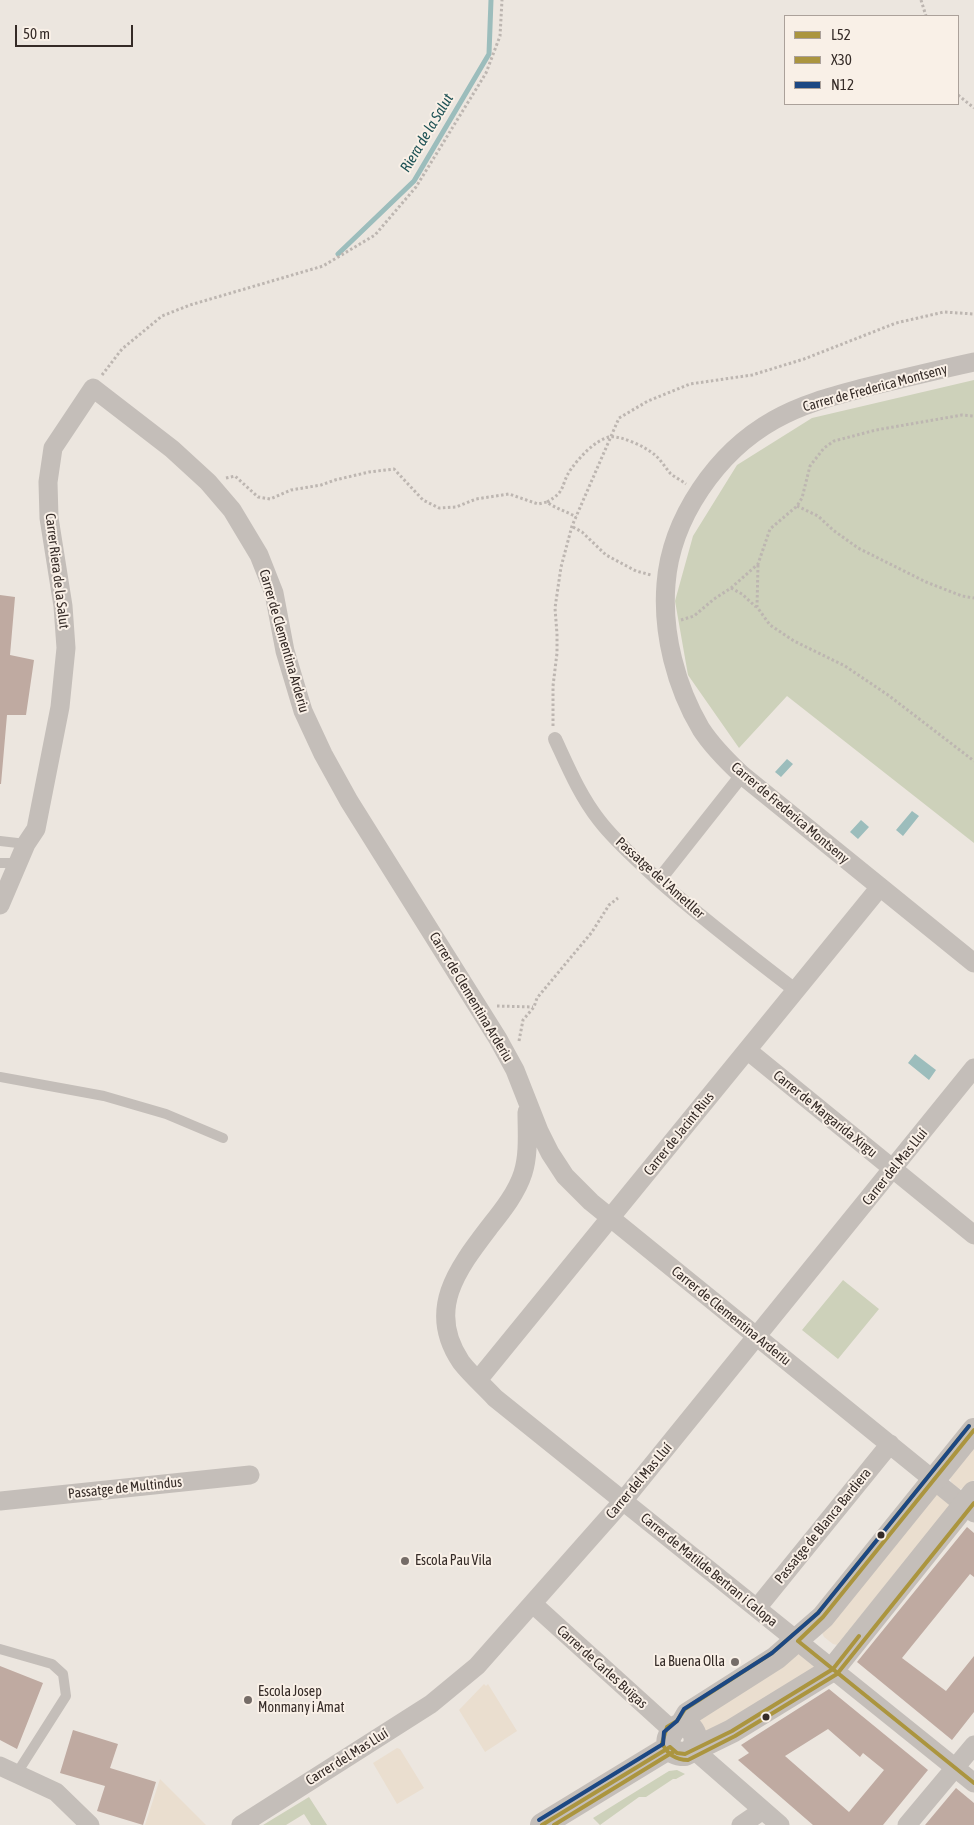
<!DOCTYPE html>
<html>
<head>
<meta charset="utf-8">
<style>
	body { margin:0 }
	#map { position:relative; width:974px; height:1825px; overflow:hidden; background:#ece6df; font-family:"Asap Condensed",sans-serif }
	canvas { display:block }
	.legend { position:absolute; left:784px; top:15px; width:175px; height:90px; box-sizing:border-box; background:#f9f0e7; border:1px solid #aba19a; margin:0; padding:6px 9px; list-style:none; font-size:15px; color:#352b27 }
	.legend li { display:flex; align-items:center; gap:10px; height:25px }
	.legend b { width:25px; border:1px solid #aba19a }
	.scale { position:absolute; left:15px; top:25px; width:118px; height:22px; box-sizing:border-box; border:2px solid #352b27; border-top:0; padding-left:6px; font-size:15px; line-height:18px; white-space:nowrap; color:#352b27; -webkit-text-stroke:4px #f9f0e7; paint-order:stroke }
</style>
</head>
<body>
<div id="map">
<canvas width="974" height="1825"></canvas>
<ul class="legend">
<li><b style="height:6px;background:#ab953f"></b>L52</li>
<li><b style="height:6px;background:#ab953f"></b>X30</li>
<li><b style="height:6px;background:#1c4883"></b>N12</li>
</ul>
<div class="scale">50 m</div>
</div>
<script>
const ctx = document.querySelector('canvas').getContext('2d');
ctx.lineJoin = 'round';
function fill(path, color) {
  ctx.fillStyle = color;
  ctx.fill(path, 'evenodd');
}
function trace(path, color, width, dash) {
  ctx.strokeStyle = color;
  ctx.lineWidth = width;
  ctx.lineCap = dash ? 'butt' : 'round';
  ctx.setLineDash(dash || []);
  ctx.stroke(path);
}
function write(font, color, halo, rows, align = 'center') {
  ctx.font = font + ' "Asap Condensed",sans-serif';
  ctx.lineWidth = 4;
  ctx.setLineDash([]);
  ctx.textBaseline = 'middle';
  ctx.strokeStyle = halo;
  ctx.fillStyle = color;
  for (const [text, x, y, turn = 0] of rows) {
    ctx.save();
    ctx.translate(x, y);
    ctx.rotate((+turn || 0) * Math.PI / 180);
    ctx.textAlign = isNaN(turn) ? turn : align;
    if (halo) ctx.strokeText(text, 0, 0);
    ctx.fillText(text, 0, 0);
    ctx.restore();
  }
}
fill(new Path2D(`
	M974 380V843L787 696 739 748 688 675 675 601 693 536 737 465 812 418Z
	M843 1280 879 1309 838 1359 802 1330Z
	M677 1770 685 1774 676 1779H673L646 1797H639L600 1825 593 1818 669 1771Z
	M309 1797 327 1825H311L304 1814 286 1825H263Z`), '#cdd1ba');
fill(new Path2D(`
	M974 1443V1480L968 1487 959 1489 951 1482 949 1475Z
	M935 1492 952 1503 837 1645 833 1644 824 1637 822 1633Z
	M800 1653 814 1663V1667L708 1737 691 1721Z
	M484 1684 486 1686 488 1684 517 1731 485 1752 459 1710Z
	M397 1748 400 1749 424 1788 397 1804 373 1763Z
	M160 1779 206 1825H145Z`), '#eadecf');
fill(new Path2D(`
	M787 759 793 764 781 777 775 772Z
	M912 811 919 816 903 836 896 830Z
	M861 820 869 827 858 839 850 832Z
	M915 1054 936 1070 929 1080 908 1063Z`), '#9cbdbc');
trace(new Path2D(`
	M338 254 414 181 489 54 491 0`), '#9cbdbc', 5);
fill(new Path2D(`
	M0 595 15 597 10 655 34 660 26 715H7L1 784H0Z
	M967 1527 974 1533V1577L970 1574 902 1658 946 1691 974 1656V1712L952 1740 857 1662Z
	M0 1666 43 1683 17 1749 0 1740Z
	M829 1689 928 1770 883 1825H813L738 1760 749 1753 741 1745ZM828 1729 860 1757 863 1753 884 1770 849 1812 785 1756Z
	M73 1730 118 1744 110 1768 156 1782 143 1825 97 1811 105 1786 60 1773Z
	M956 1788 974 1803V1825H925Z`), '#bfaaa1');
trace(new Path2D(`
	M921 0 926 16
	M958 95 974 108
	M102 375 122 349 162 316 190 305 323 266 375 235 416 187 486 73 500 36 502 0
	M226 478 235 476 258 497 270 499 291 490 321 485 335 480 369 472 394 469 423 500 439 508 456 507 476 499 509 494 538 504 547 502C556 509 566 511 576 517
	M547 502C567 491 560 485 571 469 580 457 594 441 609 437 621 435 646 447 655 455 661 460 665 467 670 473 674 477 681 480 686 484
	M797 506 818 516 833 530 858 548 926 582 962 596 974 598
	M573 527 582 532 606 555 636 571 651 575
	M758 565 757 607 770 625 794 641 845 666 888 695 974 761
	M731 588 742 594 756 607
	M681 620 694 616 714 599 731 588 758 564 770 529 797 506 802 498 810 466 824 448 834 441 876 430 962 415 974 416
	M553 726V686L557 653V634L555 608 561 567 572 526 619 418 648 401 690 384 752 375 804 359 896 323 944 312 974 314
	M497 1006 533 1007
	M519 1041 523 1020 534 1007 537 998 592 932 609 905 618 898`), '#bdb6b1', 3, [2.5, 2.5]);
trace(new Path2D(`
	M0 841 26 844
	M0 863H18
	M0 1077 104 1096 166 1114 223 1138
	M0 1649 52 1664 63 1674 66 1696 17 1773`), '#c4beb9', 10);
trace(new Path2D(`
	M555 739C568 767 580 796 599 820 615 841 636 859 655 877 700 917 748 954 795 990
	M659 880 742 775`), '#c4beb9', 14);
trace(new Path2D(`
	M974 362C937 370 900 379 863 388 833 396 802 404 774 420 717 452 671 518 666 584 662 633 676 687 701 729 712 746 727 761 742 775L974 963
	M0 905 26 844 36 829 60 707 66 648 63 606 49 518 48 482 53 448 93 388 172 449 208 482 232 510 259 555 274 593 285 651 303 711 323 754 349 801 498 1039 515 1070 539 1131 550 1153 565 1176 591 1202 974 1513
	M747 1050 974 1235
	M527 1112C527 1132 529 1154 523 1173 517 1192 503 1210 491 1225 459 1267 425 1309 461 1362 471 1375 485 1387 495 1398L974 1783
	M478 1380 880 887
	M0 1501 250 1475
	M533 1604 672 1730
	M757 1608 890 1444
	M693 1749 780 1825
	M0 1766 56 1792 90 1825
	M241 1825 431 1704 477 1666 623 1501 974 1068
	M741 1825 763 1810
	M907 1825 974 1745`), '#c4beb9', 19);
trace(new Path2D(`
	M681 1726 688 1714 776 1658 823 1617 974 1430
	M693 1749C696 1744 697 1739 694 1733 681 1706 649 1754 685 1754L732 1731 833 1669 974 1493
	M542 1825 670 1747`), '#c4beb9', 24);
trace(new Path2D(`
	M974 1430 823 1617 798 1641 974 1783
	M670 1747 677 1753 685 1754 732 1731 833 1669 859 1636
	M542 1825 670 1747`), '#ab953f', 4);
trace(new Path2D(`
	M969 1426 818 1613 772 1653 685 1709 677 1721 667 1727 662 1743C667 1754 676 1760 688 1760L735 1736 837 1674 974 1503
	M554 1825 673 1752`), '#ab953f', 4);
trace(new Path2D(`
	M539 1820 663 1744 664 1732 677 1721 684 1709 772 1653 818 1613 969 1426`), '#1c4883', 4);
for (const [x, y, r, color] of [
	[881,1535,4.5,"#352b27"],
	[405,1561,5,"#756c67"],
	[735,1662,5,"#756c67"],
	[248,1700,5,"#756c67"],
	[766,1717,4.5,"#352b27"]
]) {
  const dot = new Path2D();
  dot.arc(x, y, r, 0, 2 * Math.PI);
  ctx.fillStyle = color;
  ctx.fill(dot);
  trace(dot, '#f9f0e7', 2);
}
write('14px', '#352b27', '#f9f0e7', [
	["Carrer de Frederica Montseny",875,388,-15],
	["Carrer Riera de la Salut",57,571,83],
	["Carrer de Clementina Arderiu",284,641,74],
	["Carrer de Frederica Montseny",790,813,40],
	["Passatge de l'Ametller",660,878,42],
	["Carrer de Clementina Arderiu",471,997,59],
	["Carrer de Margarida Xirgu",825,1114,39],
	["Carrer de Jacint Rius",679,1134,-51],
	["Carrer del Mas Lluí",895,1167,-51],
	["Carrer de Clementina Arderiu",731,1316,39],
	["Carrer del Mas Lluí",639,1481,-50],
	["Passatge de Multindus",125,1488,-6],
	["Passatge de Blanca Bardiera",823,1526,-51],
	["Carrer de Matilde Bertran i Calopa",709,1570,39],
	["Carrer de Carles Buïgas",602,1667,42],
	["Carrer del Mas Lluí",347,1757,-32]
]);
write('14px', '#352b27', '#f9f0e7', [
	["Escola Pau Vila",415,1561],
	["La Buena Olla",725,1662,"right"],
	["Escola Josep",258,1692],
	["Monmany i Amat",258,1708]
], 'left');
write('italic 15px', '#1e5255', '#f9f0e7', [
	["Riera de la Salut",427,133,-59]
]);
</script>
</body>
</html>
